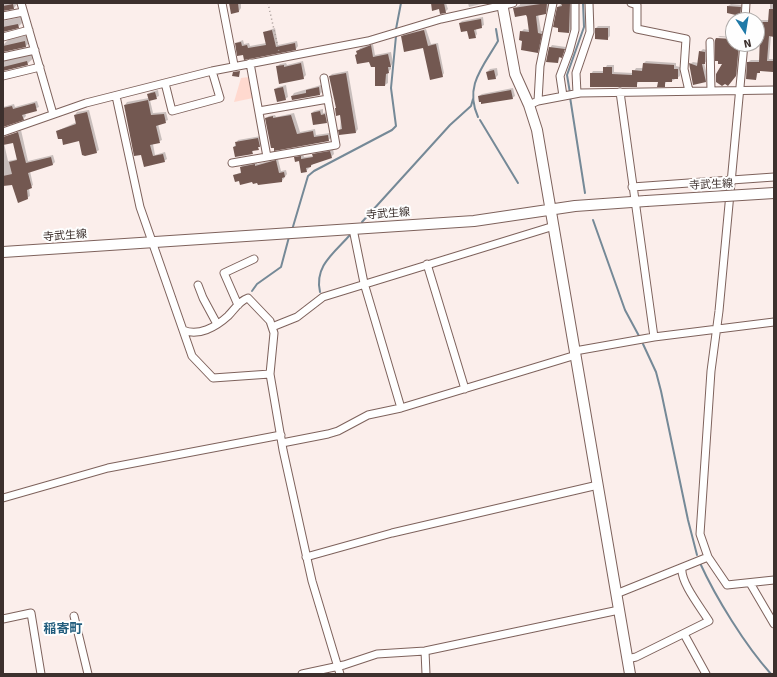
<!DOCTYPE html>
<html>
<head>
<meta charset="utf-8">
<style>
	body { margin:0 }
	#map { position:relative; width:777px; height:677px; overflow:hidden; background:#fbeeeb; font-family:Signika,sans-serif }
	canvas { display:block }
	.frame { position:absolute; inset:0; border:4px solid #3c302d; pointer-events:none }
	.north { position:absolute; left:725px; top:12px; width:40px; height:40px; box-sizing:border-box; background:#fefefe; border:1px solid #b0acaa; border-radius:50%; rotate:168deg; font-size:11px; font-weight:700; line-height:16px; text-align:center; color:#3c302d }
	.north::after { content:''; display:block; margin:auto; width:14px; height:18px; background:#207aa8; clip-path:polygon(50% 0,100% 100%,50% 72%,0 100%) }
</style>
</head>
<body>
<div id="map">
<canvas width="777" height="677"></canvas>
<div class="frame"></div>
<div class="north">N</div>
</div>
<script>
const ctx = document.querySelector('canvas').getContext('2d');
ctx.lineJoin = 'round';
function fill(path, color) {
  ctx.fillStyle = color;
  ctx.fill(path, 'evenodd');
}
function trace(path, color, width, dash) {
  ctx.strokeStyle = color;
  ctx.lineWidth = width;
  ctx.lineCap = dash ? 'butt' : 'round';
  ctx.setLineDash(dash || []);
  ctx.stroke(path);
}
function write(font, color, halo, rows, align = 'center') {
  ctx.font = font + ' Signika,"Noto Sans JP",sans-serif';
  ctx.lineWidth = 4;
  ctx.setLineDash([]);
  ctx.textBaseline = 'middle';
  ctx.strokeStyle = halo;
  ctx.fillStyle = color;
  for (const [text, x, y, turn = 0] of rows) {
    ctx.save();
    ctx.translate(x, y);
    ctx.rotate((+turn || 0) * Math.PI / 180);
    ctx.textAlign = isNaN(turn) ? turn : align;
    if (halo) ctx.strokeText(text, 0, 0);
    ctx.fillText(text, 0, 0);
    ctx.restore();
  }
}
fill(new Path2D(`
	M249 77 253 98 234 102 241 78Z`), '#ffd9cf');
fill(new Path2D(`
	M3 3H18L14 8 3 10Z
	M228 3H241V8L239 11Z
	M432 3H446L448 9 445 12Z
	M468 3H485L469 7Z
	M520 3H549L548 10 545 13 538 14 541 31H544L540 49 537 52 524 40 521 32 524 29 530 30 527 14 514 8 520 5Z
	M562 3H573L571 29 569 32 558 7Z
	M770 3H774V36H771L769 59H774V71L762 70 758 72 756 79 748 62 751 60H760L762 35H757V20H752H770Z
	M731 4 743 5 742 12 740 15 728 6Z
	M26 16 27 18 18 27 3 31V21Z
	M483 17 484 25 476 29 477 34 475 37 460 23 462 21Z
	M598 26H610V36L608 38 596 28Z
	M275 28 278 45 297 41 298 46 296 49 243 54 236 43 243 40 244 44 249 43 250 46 266 43 264 32Z
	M426 29 431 44 438 43 444 73 442 76 423 47 402 37 404 34Z
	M33 34 34 38 26 46 3 51V45L9 39Z
	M720 36 733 37V38L718 37Z
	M733 40V44H741L738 73 730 82 723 63Z
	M373 44 375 55 391 52 393 63 391 66V69L388 72V83L385 85 376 65 358 53 360 48Z
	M552 45 566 47 557 62 550 48Z
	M703 49 707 50V61L704 63 708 79 705 82 690 64 693 62 699 63 700 52Z
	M35 54 36 56 27 64 3 70V61Z
	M303 61 306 75 303 78 277 67 280 64 286 63 287 65Z
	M646 61 676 63V66L680 67V76L672 81H667L664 86 659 81H639L636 86 591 74 593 71H604L607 65H614V72L633 73 636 68H643L644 63Z
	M497 68 498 75 495 78 487 72 490 69Z
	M348 71 358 129 356 132 340 134 341 114 337 107 330 76 332 74Z
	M286 85 288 97 285 99 275 89 278 87Z
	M321 85 322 92 320 94 292 99V96L294 93Z
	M513 88 515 96 512 98 479 96 482 94Z
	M158 90 159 96 150 100 153 113 166 112 168 120 158 124 162 140 153 144 155 155 165 152 167 159 164 161 142 153 125 105 127 102 149 98 148 94 151 92Z
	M37 101 39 107 25 113 26 116 23 119 3 120V107L14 104 15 107Z
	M323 109V113L328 112 329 119 326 122 312 113 314 111Z
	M89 110 99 150 96 152 80 140 62 137 57 131 77 122 75 115 77 112Z
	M294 113 300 132 315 129 316 135 330 133 331 138 328 140 274 147 266 118 269 116 275 115 276 117Z
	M21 130 28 161 53 155 55 162 53 164 30 171 33 185 29 188 30 196 27 198 13 184 3 185V139L8 161 18 159 14 141 10 136Z
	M261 136V146L254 149 252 153 234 147 238 140Z
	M333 149 334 154 331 157 313 164 306 171 300 160 295 158 303 154 304 157 314 156 316 152Z
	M278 159 281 171 286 170 287 174 282 181 258 182 240 180 234 175 242 172 241 167 243 165 257 162V164Z`), '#0003');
trace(new Path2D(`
	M396 29 401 3
	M570 93 567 75 584 27 583 3
	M570 97 585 193
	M478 117C464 86 483 67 498 41L496 29
	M480 120 518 183
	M593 220 625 310 639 336
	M362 222 450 125 471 106 473 99
	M292 230 308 176 314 171 392 130 396 126 391 88 396 36
	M252 291 257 284 281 267 289 237
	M320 292C314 266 334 253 350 235
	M643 344 656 372 661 391 688 520 697 555
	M700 563C716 598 745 645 771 674`), '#758997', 2);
fill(new Path2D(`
	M229 3H238L239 12 231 14Z
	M431 3H444L446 13 440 14 439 9 432 11Z
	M547 3 546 14 536 16 538 33 542 34 538 53 521 50 522 41 519 40 520 31 529 32 527 17 526 15 515 17 513 8Z
	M561 3H570L569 33 558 32V28L553 27 557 7 562 6Z
	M13 4 14 9 3 11V6Z
	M727 6 741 7 740 16 727 13Z
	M769 9H774V37L769 36 767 61H774L773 72 760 71V73H757L756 80 746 79 747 62H759L760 36H757V22H768Z
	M481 19 482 28 474 30 476 38 469 39 467 31 461 32 459 23Z
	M18 24 19 28 3 32V27Z
	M595 28H608V40L595 39Z
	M272 30 276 47 295 43 296 50 244 60 243 55 237 56 235 43 241 42 242 46 247 45 248 48 266 45 263 32Z
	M424 30 428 46 436 44 443 77 430 80 423 48 404 52 401 36Z
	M716 38 733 39V44H739L736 76 728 86 725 84 722 86 716 82V74L722 64H718V61H715V40Z
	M25 41 26 47 3 52V46Z
	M371 45 373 57 388 54 391 67H388L389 73 386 74 385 86H375V67H371L369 62 357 64 355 55 357 54 356 51Z
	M549 47 565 49 562 58 559 57 558 63 546 62Z
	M699 51 705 52V64H702L706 82 693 85 689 63 697 66Z
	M27 61 28 65 3 71V67Z
	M301 63 304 79 279 84 276 66 284 65V67Z
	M643 63 674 65V69H678V79H672V82H665V87H657L658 82H637V87H590V73H603V67H612V74L632 75V70L642 71Z
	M494 70 496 79 488 80 486 72Z
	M240 71 239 77 232 76 233 72Z
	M346 73 356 133 339 135 338 130 342 129 340 115 336 116 335 108H336L329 76Z
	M283 87 286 100 277 102 274 89Z
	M319 87 320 95 292 100 291 96 306 93V90Z
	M511 90 513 99 481 104V102H479L478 96Z
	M155 92 157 99 149 101 147 94Z
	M148 100 151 115 164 114 166 123 156 126 160 143 150 145 153 156 163 154 165 162 144 167 141 155 134 156 124 105Z
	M35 103 37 111 22 115 24 120 3 127V108L12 106 13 109Z
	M320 111 321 115 325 114 327 123 313 125 311 113Z
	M87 112 97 153 85 156 82 155 79 141 63 145 62 139H58L56 131 76 124 74 115Z
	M291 115 297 134 313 131 314 137 328 135 329 141 274 151V148H271L265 118 273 116V118Z
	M18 132 26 163 51 157 53 165 28 173 32 188 27 190 28 199 18 203 12 185 3 186V176L12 174 9 162 17 160 13 143 3 145V137Z
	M258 138 260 147H258L259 150 252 151 253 154 235 157 233 147 236 146 235 142Z
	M330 151 332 158 311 165V167L306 168 307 172 301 173 299 161 295 162 294 157 301 156V159L313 157 312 154Z
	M276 160 279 173 284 172 285 177 282 178V182L258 185 257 183 253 184 252 182 240 185 239 181 235 182 233 175 241 173 240 167 255 164V166Z`), '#735851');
const street = new Path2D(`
	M21 3 53 114
	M222 3 234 65
	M631 3 637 5V29L686 39 684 69 689 91
	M3 16 23 12
	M745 20 746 3
	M3 37 29 30
	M710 42 711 91
	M744 44 719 311 711 371 700 534 708 557 727 585 774 580
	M3 57 35 50
	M250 63 267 157
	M3 76 40 67
	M165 83 172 111 220 98 212 71
	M620 92 654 337
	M577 93 576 73 590 32 589 3
	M116 96 140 207 192 356 213 378 270 374
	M563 96 560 76 569 52 575 30V3
	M538 101 540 66 553 3
	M529 105 538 101 580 93 774 90
	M259 111 328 99
	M3 132 86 103 212 71 368 41 441 19 513 3
	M232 163 336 145 324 78
	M632 187 774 177
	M353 229 364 283 401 408
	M427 264 465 389
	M198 285 203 298 217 324
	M238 305 224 273 254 259
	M272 327 297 317 323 297 554 226
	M183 330C198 337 216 327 228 316 235 309 239 301 248 298L270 321 274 333 270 374 283 450 312 581 340 674
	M575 351 654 337 774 322
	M282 443 328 434 338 431 368 415 401 408 576 355
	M3 498 108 468 281 435
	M306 557 392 533 598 485
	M750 583 774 624
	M616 594 708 557
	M74 616 88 674
	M3 619 31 613 41 674
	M684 634 706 674
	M425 651 426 674
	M627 659 636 657 709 621C701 608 680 582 682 568
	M302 674 344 665 377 654 425 651 619 610`);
const secondary = new Path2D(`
	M502 3 515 74 529 105 537 130 630 674
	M3 252 474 221 575 206 646 201`);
trace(street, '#7e625c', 9);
trace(secondary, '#7e625c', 12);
trace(new Path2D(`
	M268 3 279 52`), '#a19592', 1.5, [1, 3]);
trace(street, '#fff', 7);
trace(secondary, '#fff', 10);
const secondaryBridge = new Path2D(`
	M646 201 774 193`);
trace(secondaryBridge, '#7e625c', 12, []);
trace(secondaryBridge, '#fff', 10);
write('11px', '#3c302d', '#fefefe', [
	["寺武生線",711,185,-3],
	["寺武生線",388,214,-4],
	["寺武生線",65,236,-4]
]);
write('bold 13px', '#225d7d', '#fefefe', [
	["稲寄町",63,630]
]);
</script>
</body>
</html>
